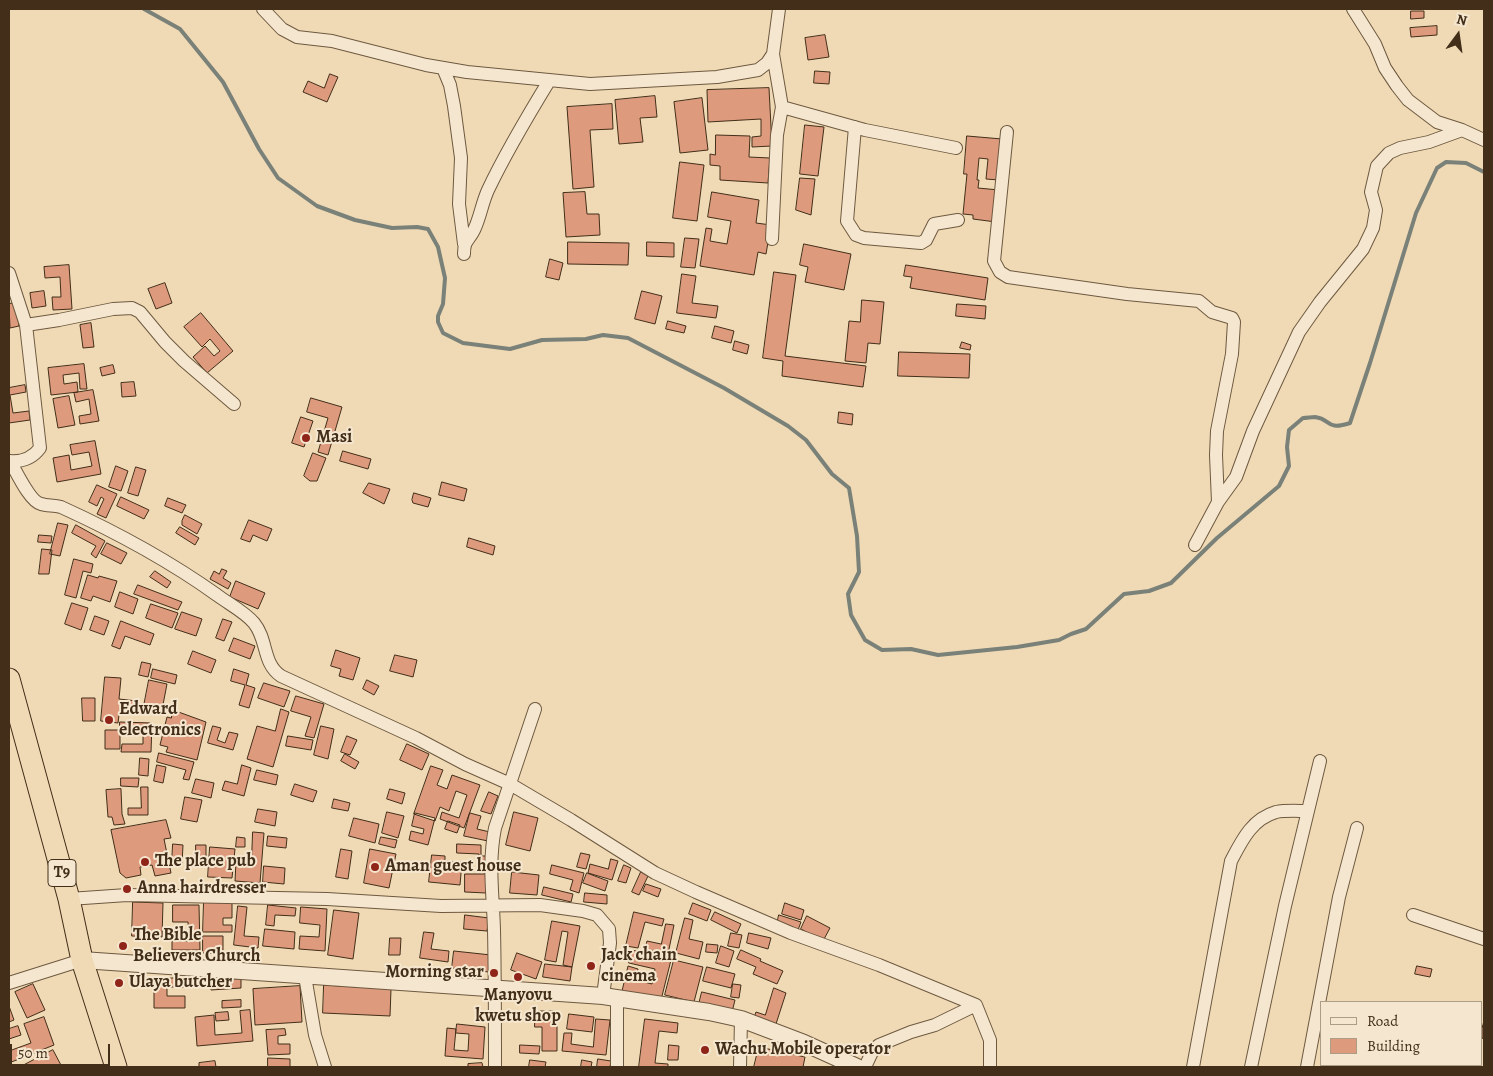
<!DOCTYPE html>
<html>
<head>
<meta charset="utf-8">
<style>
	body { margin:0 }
	#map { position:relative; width:1493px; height:1076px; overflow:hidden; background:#f0dab5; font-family:Alegreya,serif }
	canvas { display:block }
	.frame { position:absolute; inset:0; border:10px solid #422e19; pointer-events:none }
	.legend { position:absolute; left:1320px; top:1001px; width:162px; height:65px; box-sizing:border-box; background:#f5e7cf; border:1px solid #ad9d86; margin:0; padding:6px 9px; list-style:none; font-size:15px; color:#422e19 }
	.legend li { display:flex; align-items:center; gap:10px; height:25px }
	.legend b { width:25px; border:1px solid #ad9d86 }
	.north { position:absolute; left:1433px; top:10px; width:50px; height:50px; -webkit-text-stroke:4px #f5e7cf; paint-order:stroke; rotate:14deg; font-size:14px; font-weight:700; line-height:20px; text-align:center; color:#422e19 }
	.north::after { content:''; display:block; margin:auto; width:18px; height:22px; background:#422e19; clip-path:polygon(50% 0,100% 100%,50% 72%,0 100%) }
	.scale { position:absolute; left:10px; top:1044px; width:100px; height:22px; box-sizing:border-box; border:2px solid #422e19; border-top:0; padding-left:6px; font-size:15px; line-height:18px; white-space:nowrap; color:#422e19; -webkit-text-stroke:4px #f5e7cf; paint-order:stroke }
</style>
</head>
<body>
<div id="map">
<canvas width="1493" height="1076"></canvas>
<div class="frame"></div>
<ul class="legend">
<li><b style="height:6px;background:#f5e7cf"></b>Road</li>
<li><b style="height:14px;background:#dd9a7d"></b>Building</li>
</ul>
<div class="north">N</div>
<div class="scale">50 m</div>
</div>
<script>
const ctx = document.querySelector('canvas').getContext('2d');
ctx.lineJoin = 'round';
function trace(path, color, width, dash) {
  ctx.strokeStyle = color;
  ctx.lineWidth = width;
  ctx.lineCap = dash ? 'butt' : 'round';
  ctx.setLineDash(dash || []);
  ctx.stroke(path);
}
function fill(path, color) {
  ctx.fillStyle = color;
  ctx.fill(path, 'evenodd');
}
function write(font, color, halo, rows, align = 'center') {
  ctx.font = font + ' Alegreya,serif';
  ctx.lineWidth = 4;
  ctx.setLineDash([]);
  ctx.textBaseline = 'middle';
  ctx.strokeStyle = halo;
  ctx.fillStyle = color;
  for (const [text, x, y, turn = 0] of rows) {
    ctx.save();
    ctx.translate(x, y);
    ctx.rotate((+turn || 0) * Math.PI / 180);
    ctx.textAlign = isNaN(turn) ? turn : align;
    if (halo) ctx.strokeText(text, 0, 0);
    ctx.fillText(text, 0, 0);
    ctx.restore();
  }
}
trace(new Path2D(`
	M144 9 180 29 223 82 259 149 278 178 317 206 355 220 392 228 417 227 428 229 438 247 445 278 443 304 438 316V322L443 333 463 343 510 349 542 340 586 339 603 335 628 338 724 388 788 426 806 440 832 474 849 488 857 536 859 572 848 594 851 615 865 640 882 650 911 649 938 655 1017 647 1059 640 1071 634 1086 629 1124 594 1149 591 1171 583 1217 538 1279 486 1289 466 1287 447 1289 430 1303 418C1307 418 1311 417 1315 417 1332 419 1325 431 1350 423L1370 363 1416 213 1437 168 1446 162 1466 163 1484 172`), '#7a8179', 4);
const building = new Path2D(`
	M1411 11H1424V18L1411 19Z
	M1437 26V35L1411 37 1410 28Z
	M825 35 829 57 808 60 805 38Z
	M815 71 830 72 829 84 814 83Z
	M330 74 338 77 327 102 303 92 308 81 324 88Z
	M769 88 772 146 752 147V137L761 136V119L708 122 707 90Z
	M655 96 657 117 640 118 643 142 619 144 615 100Z
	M702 98 708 150 680 153 674 102Z
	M612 104 613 129 590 130 594 187 573 189 567 107Z
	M805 125 824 127 818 176 800 174Z
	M716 135 750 136 749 157 770 158 768 183 720 180V166L710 165V154L715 155Z
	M967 136 1002 139 999 180 986 179 988 159 979 158 977 180H979L978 188 999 190 996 222 973 219V215L963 214 967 174H964Z
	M680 162 704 165 697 221 673 218Z
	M800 178 815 179 811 215 796 210Z
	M585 192 587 214H599L600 235 566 237 563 193Z
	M712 192 759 200 756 223 771 225 766 254 758 252 754 275 700 266 706 228 712 229 710 241 727 244 731 221 708 217Z
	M685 238 699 239 695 268 681 267Z
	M568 242 629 243 628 265 568 264Z
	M647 242 674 243V257L647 256Z
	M804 244 851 254 844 290 805 282 808 267 800 265Z
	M550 259 563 263 559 280 546 277Z
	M69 265 72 309 53 310 52 297H61L60 277 45 278 44 267Z
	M906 265 988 278 985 300 910 288 912 277 904 276Z
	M774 272 796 275 785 356 866 366 863 387 782 376 783 361 763 358Z
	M682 274 696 276 692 303 718 306 716 318 677 313Z
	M165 283 172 303 156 309 148 289Z
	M44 291 46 306 32 308 30 293Z
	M642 291 662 296 655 324 635 319Z
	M862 300 884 302 880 344 868 343 866 363 845 361 849 321 860 322Z
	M16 303 19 326 10 328 9 304Z
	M957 304 986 306 985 319 956 316Z
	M201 313 233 351 207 373 193 357 205 346 214 356 220 351 210 339 202 347 184 327Z
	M668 321 686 326 684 333 666 329Z
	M91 323 94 347 83 348 80 325Z
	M715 326 734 331 731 343 712 338Z
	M735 341 749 345 747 354 733 350Z
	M962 342 971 345 970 350 960 348Z
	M899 352 970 354 969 378 898 376Z
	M84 364 87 389H80L79 373 63 375 64 384 77 382 78 392 51 395 48 368Z
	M113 365 115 373 102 376 100 368Z
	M134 382 136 396 122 397 121 383Z
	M25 385 26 392 10 395 13 413 29 411 30 420 9 423V388Z
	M93 390 99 421 80 424 79 416 91 414 89 399 76 402 74 393Z
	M69 396 75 425 58 428 53 399Z
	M311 398 342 407 328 455 318 452 328 418 307 412Z
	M839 412 853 414 852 425 838 423Z
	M301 417 313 421 304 447 292 443Z
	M95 441 101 474 57 482 53 458 69 455 71 470 92 466 89 452 72 455 70 445Z
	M343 451 371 459 368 469 340 461Z
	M313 453 326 458 317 481H310L304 476Z
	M116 466 128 471 121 491 109 487Z
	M136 467 146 470 138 496 128 493Z
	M442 482 467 489 464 501 439 495Z
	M369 483 390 489 384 504 363 493Z
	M97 485 117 494 106 518 97 514 104 499 101 497 97 506 89 502Z
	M414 493 431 498 428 507 413 503 412 500Z
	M121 497 149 510 144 519 117 506Z
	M168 498 186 505 182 513 165 506Z
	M185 515 202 524 197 534 182 525V521Z
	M249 520 272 529 267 541 253 535 250 542 241 539Z
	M58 523 68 525 60 556 50 554Z
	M76 525 105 541 96 558 91 554 96 546 72 533Z
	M180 527 199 538 195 545 176 533Z
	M39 535 52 536 51 543 38 542Z
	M469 538 495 546 493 555 467 547Z
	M107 543 127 553 121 564 101 554Z
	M42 549 52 550 49 574H39Z
	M74 559 93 564 91 573 83 571 76 598 65 595Z
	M222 569 227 571 223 578 231 583 228 589 210 579 214 571 219 574Z
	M155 571 171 582 167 588 150 577Z
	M88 575 98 578 99 576 117 581 110 602 93 596 91 601 81 598Z
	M236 581 265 593 258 609 230 597Z
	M138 585 182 602 178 610 134 594Z
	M120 592 138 599 133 614 115 607Z
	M72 603 88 608 81 630 65 624Z
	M151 604 178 613 172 628 146 618Z
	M182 612 202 619 196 636 175 629Z
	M95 616 109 621 104 635 90 630Z
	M223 619 232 622 224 641 216 638Z
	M121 621 154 634 150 645 125 636 120 649 112 646Z
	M234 638 255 646 250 659 229 651Z
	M336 650 360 658 353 680 339 676 341 669 331 666Z
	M193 651 216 660 211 673 188 664Z
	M395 655 417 660 413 677 390 671Z
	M142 662 151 664 148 677 139 675Z
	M153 669 177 675 175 684 151 678Z
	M234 669 249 674 246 685 255 688 249 708 239 705 245 685 231 681Z
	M105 677 121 678 119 699 137 701 136 709 120 707 118 723 101 721Z
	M149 680 167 684 161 715 143 711Z
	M367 680 379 686 374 695 363 689Z
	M264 683 290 691 284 707 258 698Z
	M296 696 324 704 314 738 305 736 311 717 291 711Z
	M82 698H95V721H83Z
	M281 709 289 712 273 767 247 759 257 726 275 731Z
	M173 710 206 722 197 760 166 752 168 747 160 745 167 717 171 718Z
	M120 722 152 723 151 752H121L122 744H143V732H120V749H105V730H119Z
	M213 726 221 728 217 740 225 743 229 732 238 734 233 750 208 743Z
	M321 726 334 729 328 759 314 755Z
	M288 736 313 740 311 750 286 746Z
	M347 736 357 740 350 755 341 752Z
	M407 744 429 754 422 770 400 760Z
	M159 753 194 762 189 780 183 779 186 770 157 762Z
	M345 754 359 762 355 769 341 761Z
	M140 758 149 759 148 776 139 775Z
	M157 765 166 767 163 783 154 781Z
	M242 765 251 768 244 796 222 790 225 781 237 784Z
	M431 766 443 770 437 785 447 789 452 775 480 785 464 828 440 819 442 812 459 818 467 795 456 791 449 811 440 807 435 821 414 814Z
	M257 770 278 775 276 785 254 780Z
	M121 778H139L138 787 121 786Z
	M196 779 214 783 211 798 192 793Z
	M295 784 317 791 313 802 291 795Z
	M141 787H148V815H128V808H141Z
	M121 789 122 814 125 824 114 825 112 817H108L106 790Z
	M390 789 405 793 402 804 387 799Z
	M489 792 498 796 491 814 481 811Z
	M185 797 202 800 197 822 181 819Z
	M334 799 350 803 348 811 332 808Z
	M258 809 277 812 275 826 255 822Z
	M387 812 404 816 398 838 382 833Z
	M514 812 538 818 530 851 506 845Z
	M415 813 435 818 428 845 409 840 411 831 423 834 424 829 412 826Z
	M470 813 481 816 477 829 490 832 488 841 464 836Z
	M354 818 379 824 375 843 349 836Z
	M166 820 171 838 164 839 171 873 155 876 152 865 140 867 141 875 126 878 120 873 111 830Z
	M448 821 460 825 457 833 445 829Z
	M253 832 264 833 260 883 235 881 236 862 251 864Z
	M268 836 287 838 286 848 267 846Z
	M237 837 245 838V847H236Z
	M381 837 397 840 395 848 379 844Z
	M173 844 183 845 182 864 172 863Z
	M457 844 481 845V856H486V868H479V854L457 853Z
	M196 845H206V865H196Z
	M210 847 235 849 232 878 208 877Z
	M341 849 352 851 348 879 336 877Z
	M370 849 396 854 389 888 364 883Z
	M581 853 590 855 586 869 577 867Z
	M432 855 445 856V861L462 862 460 885 429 882Z
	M611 859 618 861 612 880 588 873 590 864 608 869Z
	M552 865 584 873 579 893 570 890 573 880 550 874Z
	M624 865 631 868 626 883 618 881Z
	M264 866 285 868 284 884 263 882Z
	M512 872 539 875 537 895 510 893Z
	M641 872 648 876 639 895 632 892Z
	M587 873 608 881 605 891 583 883Z
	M465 874H486V893L465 892Z
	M646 884 661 889 658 897 643 891Z
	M544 887 573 894 571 902 542 895Z
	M585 893 607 895V904L584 902Z
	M204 900 232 901V918H223V925H232V932H203Z
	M133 902 163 903 162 937 132 936Z
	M693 903 711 910 707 921 689 914Z
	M785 903 804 910 801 920 782 914Z
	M173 905H199L200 950H172V941H189L188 922H173Z
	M268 905 296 908 295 916 275 915 274 926 266 925Z
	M238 906 247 907 244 936 259 937 258 948 234 945Z
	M301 907 327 909 325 951 299 949 300 936 319 937 320 925 300 923Z
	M334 910 359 913 353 959 328 955Z
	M634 912 664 919 662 926 645 922 638 948 626 946Z
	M715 912 741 924 737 933 711 920Z
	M465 915 489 918 487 931 464 929Z
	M779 915 801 922 798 930 777 924Z
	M807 916 830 928 823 941 801 929Z
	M685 918 693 920 689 939 703 942 699 959 676 953Z
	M552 921 580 926 572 967 563 965 568 932 562 931 556 962 545 960Z
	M666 924 674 925 668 954 645 949 647 941 661 944Z
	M265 929 295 932 294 949 263 946Z
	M424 932 434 933 431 949 449 951 448 962 420 958Z
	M731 933 742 935 739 948 728 946Z
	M749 933 771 938 768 949 747 943Z
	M203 936H223V954L203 953Z
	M390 938H401L400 955H389Z
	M707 944 718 945 717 953 706 952Z
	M721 946 734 951 729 967 716 963Z
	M632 950 671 960 661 1000 622 991 628 966 638 969 636 980 652 984 655 969 629 963Z
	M741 950 761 959 760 961 783 971 777 984 753 974 756 967 737 959Z
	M454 951 491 955 489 972 452 968Z
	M517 953 542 962 536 979 511 970Z
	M674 960 703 967 694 1002 665 995Z
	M545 964 572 967 570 981 543 977Z
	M1417 966 1432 969 1430 977 1415 974Z
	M707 967 735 974 731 988 703 981Z
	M185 978V987H167V996H185V1008H154V979Z
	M241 979V988L211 990V980Z
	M33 984 45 1010 27 1018 15 992Z
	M733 984 741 985 739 998 731 997Z
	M324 985 391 989 390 1016 323 1013Z
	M300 986 302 1022 255 1025 253 989Z
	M774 988 786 993 775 1027 753 1020 756 1012 765 1015Z
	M702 992 735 1000 732 1012 699 1004Z
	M241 1000V1007L222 1008V1001Z
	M9 1006 14 1020 9 1022Z
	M250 1010 253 1041 197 1046 195 1017 214 1015 215 1035 242 1033 240 1011Z
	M535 1011H557V1051H542V1027H535Z
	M228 1012 229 1020 216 1021 215 1013Z
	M569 1014 594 1017 592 1032 567 1029Z
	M44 1017 54 1045 9 1063V1051L31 1043 24 1024Z
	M596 1019 610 1020 606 1055 562 1051 564 1033H572L571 1044 593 1047Z
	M645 1019 678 1023 677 1033 659 1031 655 1063 668 1064V1067H639Z
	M1484 1021V1039L1482 1038V1029Z
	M457 1024 485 1027 483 1059 445 1056 447 1028 456 1029 454 1050 468 1051 469 1034 456 1033Z
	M18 1026 21 1035 9 1039V1029Z
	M285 1029 286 1035 278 1036V1044H290V1054L268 1055 266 1030Z
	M520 1045 540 1046 539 1054 520 1053Z
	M669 1045 679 1046 678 1060H668Z
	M759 1047 805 1057 803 1067H754Z
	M53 1050 62 1067H20Z
	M268 1058 290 1059V1067H268Z
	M598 1059 611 1061 610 1067H597Z
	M530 1060 546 1062 545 1067H529Z
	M582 1060 592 1062 591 1067H581Z
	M215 1061 216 1067H199V1063Z
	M482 1063 483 1067H468V1064Z
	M1428 1065H1447L1446 1067H1427Z`);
fill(building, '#dd9a7d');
trace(building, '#422e19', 1);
const minor = new Path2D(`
	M263 9 282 29 297 37 332 41 426 65 467 72 590 84 717 77 758 70 767 63 773 54 779 9
	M1353 9 1375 44 1385 68 1397 86 1408 100 1437 122 1462 130 1484 140
	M443 68 450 85 454 106 461 158 459 204 464 244
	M782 107 865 130 956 148
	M855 127 847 221 856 235 864 238 921 243 926 240 934 224 958 220
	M1007 132 994 261 1000 272 1008 277 1127 294 1199 301 1212 312 1232 318 1234 322 1232 354 1217 431 1216 455 1218 502
	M772 239 777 135 782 107 773 54
	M464 254C464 240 468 242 474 230 480 218 482 203 488 190 506 152 527 117 549 81
	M9 273 26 325 40 448C32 459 21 462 9 461
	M26 325 59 320 113 309 132 308 140 312 165 342 184 361 234 404
	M10 461C16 471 30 502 41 504 47 506 54 505 61 507 116 532 168 560 217 595 229 604 245 612 254 623 268 640 262 663 281 676L416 738 465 764 510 784 571 820 655 873 696 892 791 933 879 965 976 1005 990 1040V1067
	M1195 545 1218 502 1236 477 1253 431 1299 332 1320 302 1363 249 1373 228 1376 210 1371 192 1377 166 1389 153 1400 148 1429 142 1462 130
	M69 899 127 895 327 899 441 906 540 905 583 911 597 915 609 929 610 943 603 996
	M1413 915 1484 939
	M305 976 315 1035 325 1067
	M9 983 82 960
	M495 1067C495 1021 495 976 494 930 493 894 488 864 495 828L535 709
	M617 1067V998
	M740 1067 741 1019
	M865 1067 873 1050 879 1045 911 1032 935 1025 976 1005
	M1193 1067 1231 861C1242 840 1252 819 1276 812 1286 810 1298 811 1308 811
	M1251 1067 1285 906 1320 761
	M1307 1067 1339 897 1357 828`);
const tertiary = new Path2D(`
	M82 960 603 996 709 1012 741 1019 804 1043 857 1067`);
const trunk = new Path2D(`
	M9 679 69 899 82 960 116 1067`);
trace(minor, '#6e5940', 14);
trace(tertiary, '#6e5940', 18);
trace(trunk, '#422e19', 23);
trace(minor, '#f5e7cf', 12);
trace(tertiary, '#f5e7cf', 16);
trace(trunk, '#f0dab5', 21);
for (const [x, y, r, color] of [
	[306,438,5,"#8f2418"],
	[109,720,5,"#8f2418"],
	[145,862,5,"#8f2418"],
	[375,867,5,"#8f2418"],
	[127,889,5,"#8f2418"],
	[123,946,5,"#8f2418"],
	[591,966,5,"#8f2418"],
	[494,973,5,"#8f2418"],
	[518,977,5,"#8f2418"],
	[119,983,5,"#8f2418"],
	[705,1050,5,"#8f2418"]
]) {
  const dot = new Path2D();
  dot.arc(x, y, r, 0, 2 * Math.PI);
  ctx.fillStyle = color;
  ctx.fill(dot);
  trace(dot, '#f5e7cf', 2);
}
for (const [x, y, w] of [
	[62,873,28]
]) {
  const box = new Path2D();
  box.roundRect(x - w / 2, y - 13.5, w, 27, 4);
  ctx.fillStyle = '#f5e7cf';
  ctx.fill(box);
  trace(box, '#422e19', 1);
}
write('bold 16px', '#422e19', null, [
	["T9",62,873]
]);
write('bold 18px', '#422e19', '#f5e7cf', [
	["Masi",316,438],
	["Edward",119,710],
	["electronics",119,731],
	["The place pub",155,862],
	["Aman guest house",385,867],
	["Anna hairdresser",137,889],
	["The Bible",133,936],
	["Believers Church",133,957],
	["Jack chain",601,956],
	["cinema",601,977],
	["Morning star",484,973,"right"],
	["Ulaya butcher",129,983],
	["Manyovu",518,996,"center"],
	["kwetu shop",518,1017,"center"],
	["Wachu Mobile operator",715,1050]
], 'left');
</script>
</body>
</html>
